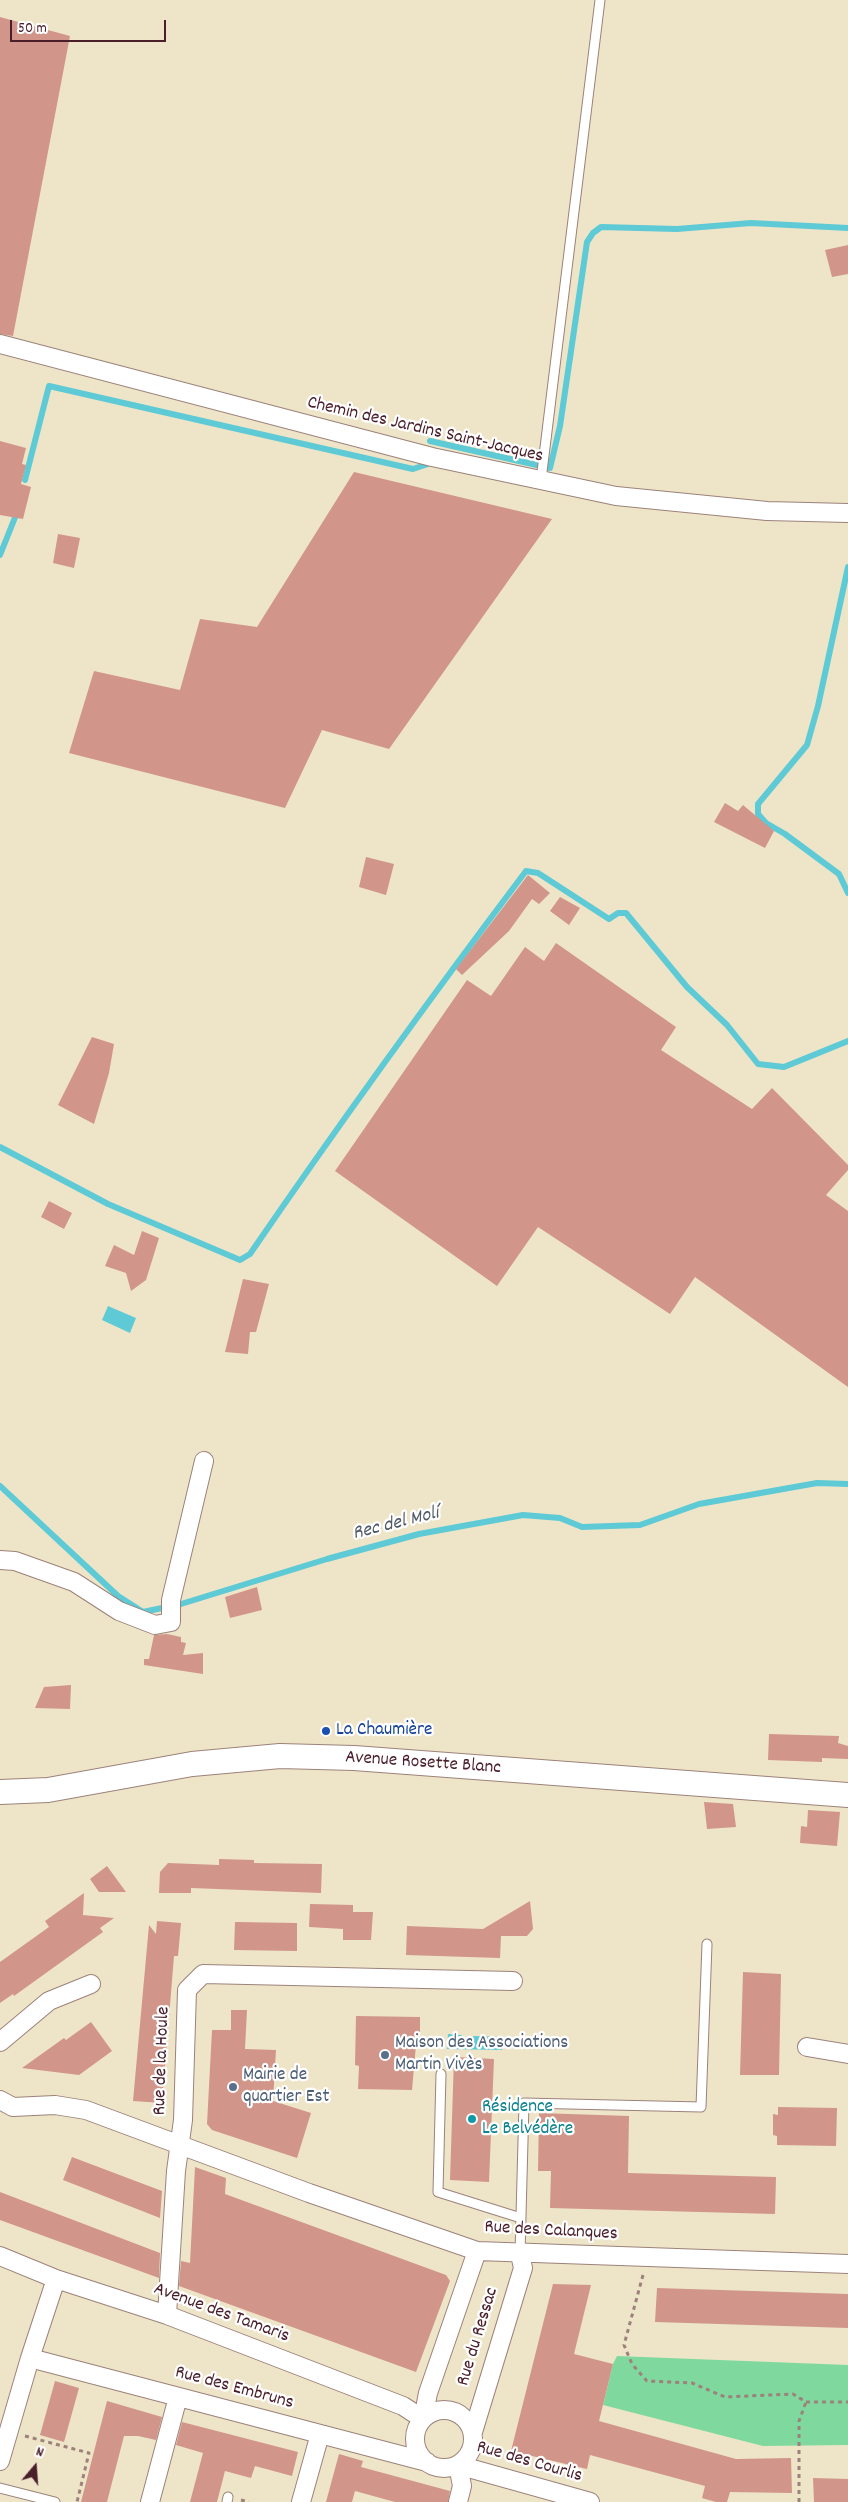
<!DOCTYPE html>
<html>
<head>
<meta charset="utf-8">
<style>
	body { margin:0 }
	#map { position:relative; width:848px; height:2502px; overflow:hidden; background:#eee5c8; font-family:Dekko,sans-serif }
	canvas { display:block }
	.north { position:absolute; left:10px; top:2442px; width:50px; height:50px; -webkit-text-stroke:4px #fff; paint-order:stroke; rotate:18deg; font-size:14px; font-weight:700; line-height:20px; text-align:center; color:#4a1f2b }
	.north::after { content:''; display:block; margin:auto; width:18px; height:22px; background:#4a1f2b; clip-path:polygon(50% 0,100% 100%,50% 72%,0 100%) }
	.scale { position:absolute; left:10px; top:20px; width:156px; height:22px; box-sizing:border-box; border:2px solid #4a1f2b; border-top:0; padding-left:6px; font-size:15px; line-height:18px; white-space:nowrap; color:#4a1f2b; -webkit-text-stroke:4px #fff; paint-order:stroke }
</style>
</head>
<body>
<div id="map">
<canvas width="848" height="2502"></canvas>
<div class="north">N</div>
<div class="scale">50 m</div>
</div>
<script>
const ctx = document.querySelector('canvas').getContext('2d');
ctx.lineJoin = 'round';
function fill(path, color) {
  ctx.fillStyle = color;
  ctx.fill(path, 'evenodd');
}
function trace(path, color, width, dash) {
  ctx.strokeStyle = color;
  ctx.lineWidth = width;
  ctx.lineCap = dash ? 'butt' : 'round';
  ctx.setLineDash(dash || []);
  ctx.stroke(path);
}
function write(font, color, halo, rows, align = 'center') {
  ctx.font = font + ' Dekko,sans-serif';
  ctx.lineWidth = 4.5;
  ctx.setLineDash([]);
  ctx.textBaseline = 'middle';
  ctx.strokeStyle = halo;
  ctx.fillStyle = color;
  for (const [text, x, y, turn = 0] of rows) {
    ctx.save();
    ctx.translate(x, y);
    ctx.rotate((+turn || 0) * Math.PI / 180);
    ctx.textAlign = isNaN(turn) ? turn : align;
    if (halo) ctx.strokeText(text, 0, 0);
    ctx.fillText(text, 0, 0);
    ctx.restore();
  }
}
fill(new Path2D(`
	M617 2356 848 2365V2445L763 2446 603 2405 613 2364Z`), '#7fd99f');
fill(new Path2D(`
	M108 1306 136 1318 130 1333 102 1320Z
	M448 2034 462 2035V2046L472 2047 473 2036 503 2037 502 2050 447 2049Z`), '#5ecad5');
trace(new Path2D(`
	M430 441 550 468 560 426 587 242 593 233 601 227 677 229 751 223 848 228
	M25 480 49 386 413 469 428 464
	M0 555 18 510
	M848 567 818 706 807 745 758 804V814L766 823 785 834 839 874 848 893
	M0 1147 108 1204 240 1260 250 1254C339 1124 431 997 526 871L538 873 609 919 618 913H626L687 987 727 1025 758 1064 784 1067 848 1041
	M0 1486 118 1596 143 1612 181 1604 327 1559 419 1534 523 1515 560 1518 582 1527 640 1525 699 1504 817 1483 848 1484`), '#5ecad5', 6);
fill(new Path2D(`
	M0 17 70 36 13 336 0 334Z
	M848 245V274L832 277 825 250Z
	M0 441 26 448 22 464 26 465 21 484 31 487 23 519 0 515Z
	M354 472 552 519 389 749 322 730 285 808 69 753 94 671 180 690 200 619 257 627Z
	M58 534 80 538 74 568 53 563Z
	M725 803 738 811 743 805 774 831 765 848 714 822Z
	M366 857 394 864 386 895 359 887Z
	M528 875 550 893 539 904 532 899 509 931 462 975 456 969Z
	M560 897 580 908 569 925 550 911Z
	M556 943 676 1027 661 1050 752 1109 772 1088 848 1165V1170L826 1195 848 1211V1387L695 1277 670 1314 538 1227 497 1286 335 1171 467 980 491 996 525 947 544 961Z
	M92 1037 114 1044 109 1073 94 1124 58 1105Z
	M49 1201 72 1213 64 1229 41 1217Z
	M142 1231 159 1238 146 1280 131 1291 126 1273 105 1266 114 1245 134 1255Z
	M243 1279 269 1284 256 1332H250L248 1354 225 1352Z
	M257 1587 262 1610 230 1618 225 1597Z
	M167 1634 181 1637V1642L186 1643 183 1655 203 1653V1674L144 1665V1659H149L154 1635Z
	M71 1685 70 1709 35 1708 44 1687Z
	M769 1734 839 1736 838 1743 848 1746V1759L822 1758V1762L768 1760Z
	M704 1802 733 1804 736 1827 707 1829Z
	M808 1810 840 1812 837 1846 800 1843 801 1826 807 1827Z
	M219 1859 254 1860V1863L322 1864 321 1893 191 1888V1893H159L160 1872 168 1863 219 1865Z
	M107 1866 126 1892H99L90 1879Z
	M84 1893 83 1915 114 1918 100 1928 103 1932 14 1996 13 1994 0 2003V1962L49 1927 45 1921Z
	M530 1901 533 1929 527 1936H501L500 1958 406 1955 407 1926 483 1929Z
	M310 1904 353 1905V1912H373L371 1940H343V1929L309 1927Z
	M157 1921 181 1923 178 1956H174L162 2103 133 2101 149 1925 156 1934Z
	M235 1922 297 1923V1951L234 1950Z
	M743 1972 781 1974 779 2075H740Z
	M231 2010H247L245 2049 276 2050 273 2101 311 2113 297 2158 212 2130 207 2124 212 2030H231Z
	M356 2016 420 2017V2045H416L412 2090 358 2089 359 2066 355 2065Z
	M91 2022 112 2051 79 2075 22 2068 64 2038 66 2040Z
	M454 2057 494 2059 489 2182 450 2180Z
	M778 2107 837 2108 836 2146 777 2145V2136L773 2135V2114L778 2115Z
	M539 2113 629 2116 628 2173 776 2177 775 2214 550 2208 551 2171H538Z
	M72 2157 162 2191 160 2218 63 2180Z
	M195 2167 226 2178 225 2194 446 2275 450 2281 416 2372 179 2286 181 2261 190 2263Z
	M0 2192 160 2253 159 2278 0 2220Z
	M553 2284 591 2285 574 2354 613 2364 599 2421 736 2459 791 2458 792 2493 730 2492 727 2502H716L702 2498 705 2486 590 2455 587 2469 511 2451Z
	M657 2288 848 2294V2328L655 2322Z
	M55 2381 79 2388 64 2442 40 2435Z
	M107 2401 162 2417 156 2440 138 2436H124L107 2502H81Z
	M182 2422 298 2452 292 2476 255 2466 251 2478 225 2471 217 2502H190L203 2453 176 2445Z
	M339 2454 363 2461 361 2467 450 2491 448 2502H395L355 2491 352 2502H326Z
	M813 2478 848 2479V2502H814Z`), '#d1958a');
const service = new Path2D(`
	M541 480 600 0
	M441 2074 438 2192 521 2218
	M520 2254 524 2103 701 2107 707 1944
	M0 2488 55 2502
	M227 2502 228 2497`);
const minor = new Path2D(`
	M0 344 432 457 616 496 767 511 848 513
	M0 1560 15 1561 74 1582 119 1611 155 1625 171 1622V1600L204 1461
	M0 2042 49 2001 91 1984
	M807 2047 848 2054
	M0 2100 13 2107 55 2105 86 2110 309 2193 477 2251 848 2264
	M0 2256 56 2279 167 2315 403 2406 423 2419 428 2393 477 2251
	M167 2315 176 2171 183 2120 187 1990 203 1974 513 1981
	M30 2358 427 2462
	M415 2439a29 29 0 1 1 58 0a29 29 0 1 1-58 0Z
	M473 2432 523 2268 520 2254
	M0 2461 30 2358 56 2279
	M150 2502 178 2397
	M301 2502 320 2434
	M458 2502 462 2486 458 2465 590 2502`);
const secondary = new Path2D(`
	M0 1792 48 1790 192 1764 280 1756 354 1758 848 1795`);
trace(service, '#9c827a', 11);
trace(minor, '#9c827a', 20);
trace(secondary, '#9c827a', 26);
trace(new Path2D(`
	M643 2275 624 2345 632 2364 647 2381 692 2383 725 2397 793 2394 806 2402H848
	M25 2436 89 2453 77 2502
	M241 2500 249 2502
	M799 2502V2421L806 2402`), '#9c827a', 3, [4, 4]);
trace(service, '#fff', 9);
trace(minor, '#fff', 18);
trace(secondary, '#fff', 24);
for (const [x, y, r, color] of [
	[326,1731,5,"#1a4fb4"],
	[385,2055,5,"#5c6f8a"],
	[233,2087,5,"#5c6f8a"],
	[472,2119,5,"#0f9aa8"]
]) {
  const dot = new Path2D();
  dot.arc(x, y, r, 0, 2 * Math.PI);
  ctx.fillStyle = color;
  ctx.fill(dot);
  trace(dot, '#fff', 2);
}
write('19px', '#4a1f2b', '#fff', [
	["Chemin des Jardins Saint-Jacques",425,431,13],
	["Avenue Rosette Blanc",423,1764,4],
	["Rue de la Houle",163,2061,-88],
	["Rue des Calanques",551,2232,3],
	["Avenue des Tamaris",221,2314,20],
	["Rue du Ressac",479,2337,-73],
	["Rue des Embruns",234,2389,15],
	["Rue des Courlis",529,2463,16]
]);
write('19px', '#164399', '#fff', [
	["La Chaumière",336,1731]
], 'left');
write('19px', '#4e5e75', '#fff', [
	["Maison des Associations",395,2044],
	["Martin Vivès",395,2066],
	["Mairie de",243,2076],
	["quartier Est",243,2098]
], 'left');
write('19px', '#0d838f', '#fff', [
	["Résidence",482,2108],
	["Le Belvédère",482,2130]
], 'left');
write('italic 20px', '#515b66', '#fff', [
	["Rec del Molí",396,1525,-14]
]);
</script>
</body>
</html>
